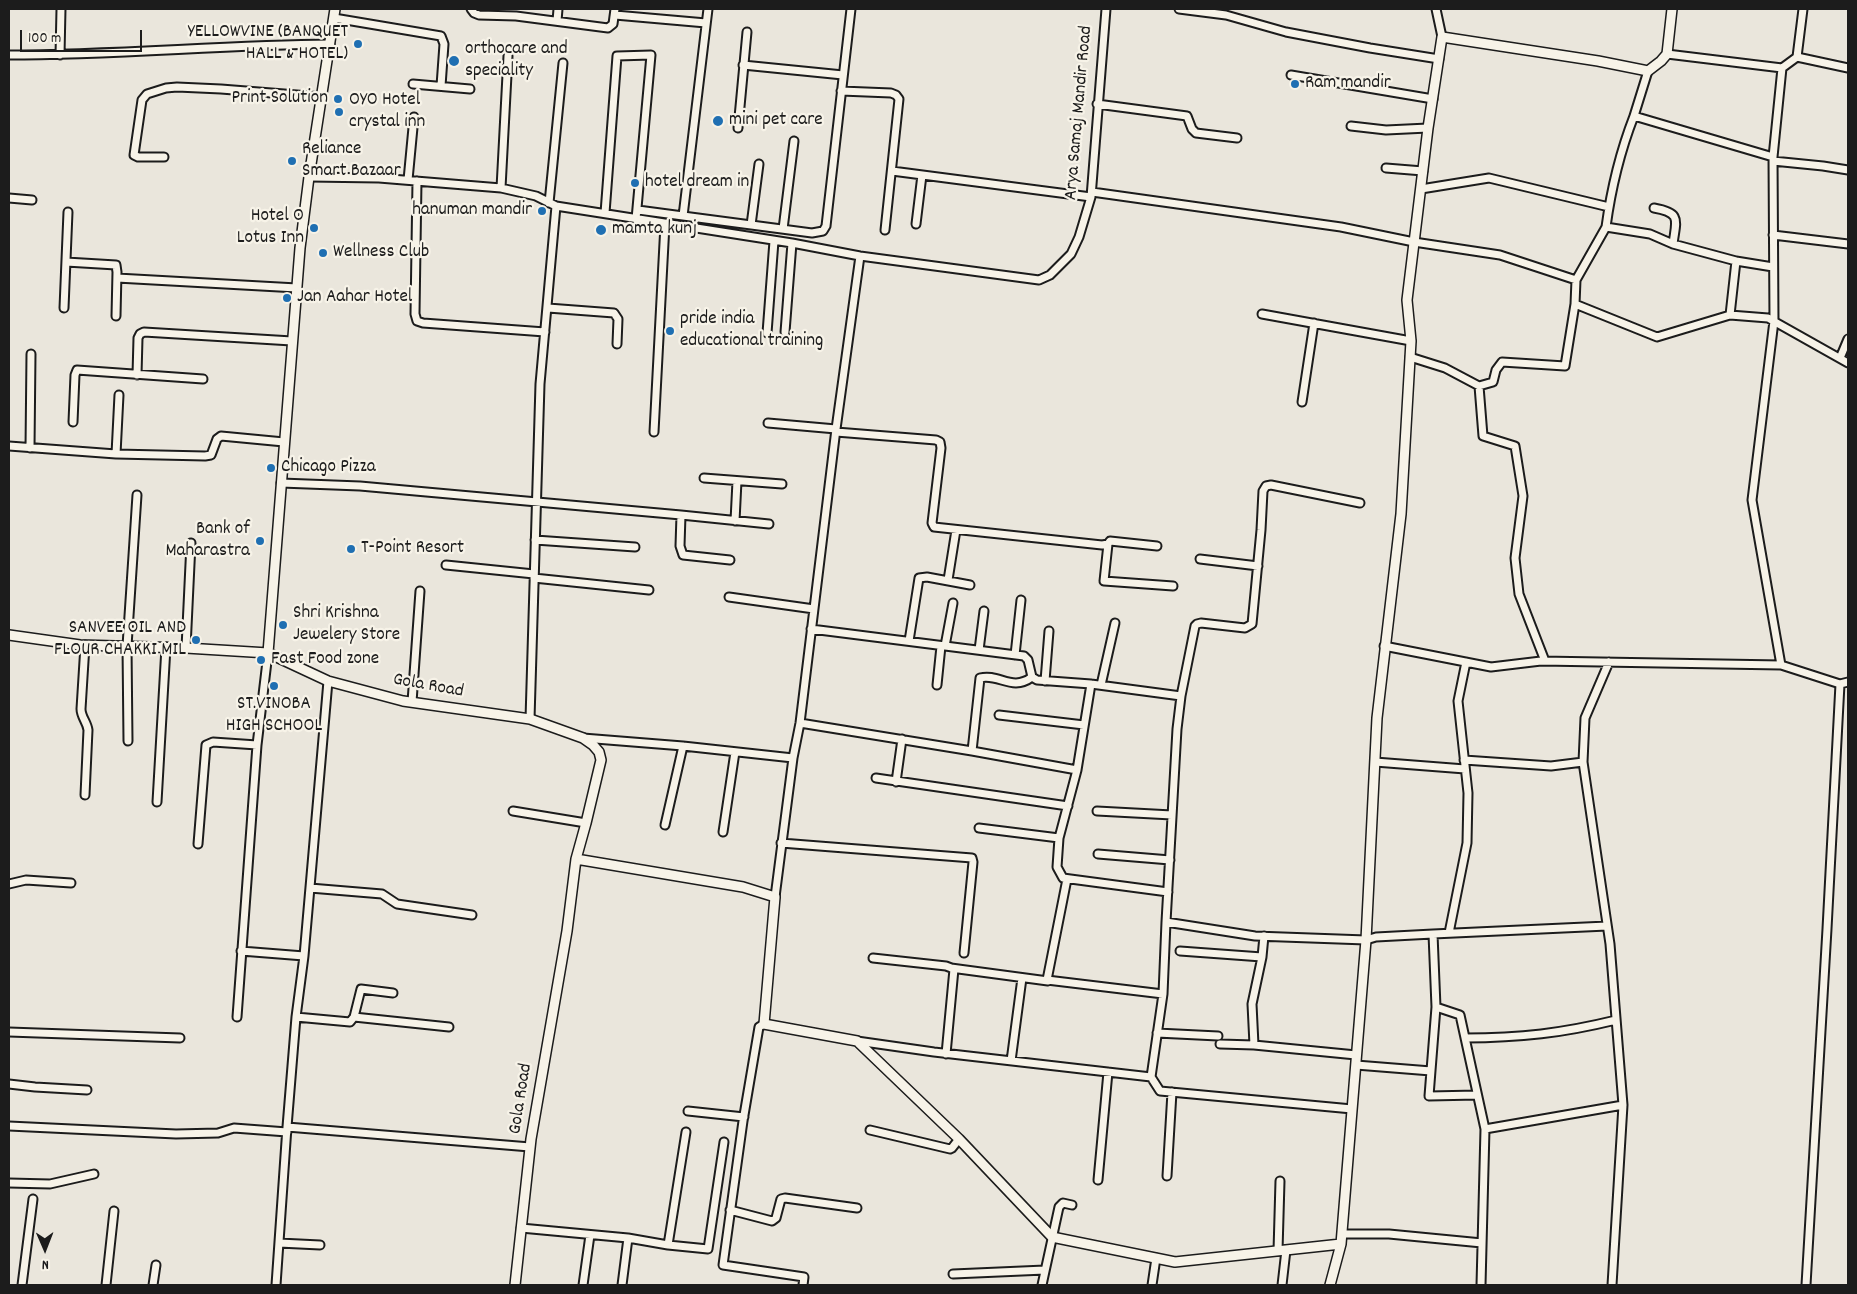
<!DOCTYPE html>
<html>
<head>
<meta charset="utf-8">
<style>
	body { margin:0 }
	#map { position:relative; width:1857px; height:1294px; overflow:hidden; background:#eae6dc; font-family:Dekko,sans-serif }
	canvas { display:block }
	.frame { position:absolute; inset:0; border:10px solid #1c1c1c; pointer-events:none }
	.north { position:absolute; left:20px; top:1224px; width:50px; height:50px; -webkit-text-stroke:4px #f7f3e8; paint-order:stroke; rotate:179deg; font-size:14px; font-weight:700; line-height:20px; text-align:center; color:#1c1c1c }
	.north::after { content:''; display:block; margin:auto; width:18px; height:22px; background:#1c1c1c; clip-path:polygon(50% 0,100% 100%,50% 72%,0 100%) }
	.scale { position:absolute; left:20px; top:30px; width:122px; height:22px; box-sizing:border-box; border:2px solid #1c1c1c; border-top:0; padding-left:6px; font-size:15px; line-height:18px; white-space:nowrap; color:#1c1c1c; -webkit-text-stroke:4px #f7f3e8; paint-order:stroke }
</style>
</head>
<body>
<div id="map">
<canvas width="1857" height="1294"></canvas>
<div class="frame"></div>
<div class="north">N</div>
<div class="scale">100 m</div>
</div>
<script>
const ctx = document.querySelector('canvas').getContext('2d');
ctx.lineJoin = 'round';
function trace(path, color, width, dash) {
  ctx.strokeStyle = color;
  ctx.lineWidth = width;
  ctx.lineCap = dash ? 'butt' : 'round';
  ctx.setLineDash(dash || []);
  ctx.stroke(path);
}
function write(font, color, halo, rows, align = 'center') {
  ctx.font = font + ' Dekko,sans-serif';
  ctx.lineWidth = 4.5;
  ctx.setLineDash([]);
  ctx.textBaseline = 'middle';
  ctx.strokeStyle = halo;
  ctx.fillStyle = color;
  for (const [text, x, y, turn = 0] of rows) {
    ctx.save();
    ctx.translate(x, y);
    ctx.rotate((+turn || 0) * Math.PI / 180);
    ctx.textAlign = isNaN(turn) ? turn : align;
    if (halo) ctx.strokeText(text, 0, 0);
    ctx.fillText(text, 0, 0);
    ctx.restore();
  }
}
const minor = new Path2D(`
	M471 9 474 13 479 15 516 16 608 28 613 24 615 9
	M1179 9 1226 15 1286 32 1370 48 1439 59
	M1436 9 1442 37
	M615 15 706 23
	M334 18 441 36 444 44 441 86
	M557 21 558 9
	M1667 54 1782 68 1773 157 1774 321 1752 500 1781 665
	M9 55C116 55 223 45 330 44
	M60 55 61 9
	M1797 57 1848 68
	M743 65 843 75
	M1782 68 1797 57 1803 9
	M1648 71 1634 116 1773 157
	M1291 75 1433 99
	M413 84 470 89
	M841 91 891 93 896 95 899 99 885 230
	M1097 104 1187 116 1192 129 1196 133 1237 138
	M1634 116C1620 152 1611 190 1606 227L1650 234 1673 244 1736 261 1730 315
	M1351 126 1386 130 1428 128
	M738 128 747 32
	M164 157H138L134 155 142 100 147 94 166 88 177 87 221 89 322 97
	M1773 161 1823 166 1848 170
	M1386 168 1423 171
	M892 171 1091 197
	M309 177 379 178 501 188 536 196 556 206 792 243 860 256 1039 280 1050 275 1071 254 1079 237 1091 197 1106 9
	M408 180 414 117
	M417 181 415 314 417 321 423 323 545 332
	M501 188 508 56
	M1421 189 1489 178 1609 207
	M1092 192 1341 227 1414 242 1500 255 1576 280
	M9 198 32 200
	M549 203 563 63
	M1654 208C1682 213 1676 220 1673 244
	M638 210 683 216 708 9
	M605 213 617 56 651 55 636 219
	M683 216 812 233 823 231 826 226 851 9
	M916 224 922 175
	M751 225 759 164
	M1606 227 1576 280 1575 304 1657 337 1730 315 1768 318 1848 363
	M783 229 794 141
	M1773 235 1848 244
	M1736 261 1773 267
	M66 262 116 265 117 272 116 316
	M117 278 297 288
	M64 308 68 212
	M548 308 614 313 618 319 617 344
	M1262 314 1411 341
	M785 332 792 243
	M767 333 774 241
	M1410 357 1445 368 1479 386 1483 436 1515 446 1523 496 1515 558 1519 594 1545 661
	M1840 358 1848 339
	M137 375 138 338 140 334 144 332 292 341
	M1479 386 1493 382 1496 370 1502 362 1565 366 1575 304
	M1302 402 1314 323
	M73 422 75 375 77 370 203 379
	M768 423 836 429
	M654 432 665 224
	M836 432 936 440 940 442 941 448 932 523 934 527 1102 545 1108 544 1110 541 1157 546
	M9 446 116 454 205 456 211 455 217 439 221 436 284 442
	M30 448 31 354
	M116 454 119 395
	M704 478 782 484
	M281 483 360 486 681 515 769 524
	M681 515 680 546 683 555 730 560
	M735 521 737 481
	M535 540 635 547
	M1108 544 1104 581 1173 586
	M1200 559 1258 566
	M446 565 534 574
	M534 578 649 590
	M948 580 956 530
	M729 597 814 609
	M811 629 1024 656 1028 660 1032 677 1037 680 1091 684 1181 696
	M909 641 919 578 927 577 970 585
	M945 646 953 603
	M1384 646 1491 667 1541 661 1781 665 1840 684 1848 682
	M186 648 191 543
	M979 650 984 611
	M1015 655 1021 600
	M1609 662 1585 718 1583 762 1610 944 1623 1105 1612 1285
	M1045 681 1049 631
	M1091 684 1077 770 1059 838 1057 867 1063 878 1168 892
	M937 685 941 646
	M1101 685 1115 623
	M412 702 420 591
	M999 715 1084 725
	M530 719 540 384 556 206
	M800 723 972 751 1077 770
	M583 738 683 746 793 758
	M128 741 127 646 137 495
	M972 751 980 678C999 673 1012 692 1032 677
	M1464 760 1551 766 1583 762
	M1375 762 1465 769
	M876 778 1068 806
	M896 782 902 739
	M85 795 88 730C87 722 81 717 81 709L85 645
	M157 802 166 647
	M513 811 586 823
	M1097 811 1172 815
	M665 825 683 746
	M979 828 1059 838
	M723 832 735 752
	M781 843 972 858 973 862 964 953
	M198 844 206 745 213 742 257 745
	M1098 854 1170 860
	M1067 879 1047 980 1163 994
	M9 884 26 880 71 883
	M310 888 382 894 397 904 472 915
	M775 897 793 758 800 723 836 429 860 256
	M1166 922 1177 729 1181 696 1195 626 1197 624 1201 623 1245 628 1252 624 1261 530 1263 491 1266 486 1271 485 1360 503
	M1449 933 1467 843 1468 793 1458 701 1466 662
	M1433 934 1436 1007 1460 1015 1485 1129
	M241 951 304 956
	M1180 951 1262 957
	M873 958 946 966 954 969 946 1054
	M951 968 1048 981
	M1436 1007 1429 1096 1477 1095
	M237 1017 257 745 268 653
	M296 1017 350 1022 354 1017 361 989 393 993
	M354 1017 449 1027
	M764 1024 759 1027 743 1121 723 1265 804 1277 803 1285
	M9 1032 180 1038
	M1157 1033 1218 1036
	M1465 1038C1520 1038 1563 1033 1616 1020
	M857 1041 934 1052 1151 1077 1163 994 1166 922 1255 936 1366 940 1376 937 1433 934 1607 926
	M1220 1044 1254 1045 1356 1055
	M1254 1045 1252 1004 1262 957 1264 936
	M1011 1061 1022 978
	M1356 1065 1431 1071
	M1151 1077 1160 1091 1352 1109
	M9 1084 35 1087 87 1090
	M688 1111 744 1117
	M9 1126 176 1134 218 1133 234 1128 287 1132
	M287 1127 530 1147
	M870 1130 950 1149 952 1148 959 1139
	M1167 1176 1172 1092
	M1098 1180 1108 1072
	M9 1183 50 1184 94 1174
	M730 1210 772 1221 776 1218 781 1199 785 1198 857 1208
	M521 1228 628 1238 668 1245 708 1249 724 1142
	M1342 1234H1389L1482 1243
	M279 1243 320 1245
	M668 1245 686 1132
	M1278 1251 1280 1181
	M953 1274 1045 1270
	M22 1285 33 1199
	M106 1285 114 1211
	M153 1285 156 1265
	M276 1285 287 1127 296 1017 304 956 328 681
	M583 1285 590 1235
	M622 1285 628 1238
	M1042 1285 1059 1207 1063 1203 1072 1205
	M1152 1285 1156 1258
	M1282 1285 1286 1250
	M1481 1285 1485 1129 1623 1105
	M1806 1285 1827 929 1840 684`);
const tertiary = new Path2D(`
	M335 9 309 177 300 248 268 653 328 681 403 701 530 719 583 738 593 745 599 752 601 760 586 823 576 859 567 931 531 1139 515 1285
	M9 635 80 645 186 648 268 653
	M576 859 743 887 775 897 764 1024 857 1041 959 1139 1052 1237 1175 1262 1341 1244
	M1330 1285 1341 1244 1366 940 1377 718 1401 514 1411 341 1407 300 1428 128 1442 37 1598 61 1648 71 1661 61 1667 54 1672 9`);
trace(minor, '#1c1c1c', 11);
trace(tertiary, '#1c1c1c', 12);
trace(minor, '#f7f3e8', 7);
trace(tertiary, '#f7f3e8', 9);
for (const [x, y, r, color] of [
	[358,44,5,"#1f6fb2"],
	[454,61,6,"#1f6fb2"],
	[1295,84,5,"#1f6fb2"],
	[338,99,5,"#1f6fb2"],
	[339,112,5,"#1f6fb2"],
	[718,121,6,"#1f6fb2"],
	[292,161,5,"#1f6fb2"],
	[635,183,5,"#1f6fb2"],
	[542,211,5,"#1f6fb2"],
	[314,228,5,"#1f6fb2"],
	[601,230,6,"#1f6fb2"],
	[323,253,5,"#1f6fb2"],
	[287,298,5,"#1f6fb2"],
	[670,331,5,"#1f6fb2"],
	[271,468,5,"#1f6fb2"],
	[260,541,5,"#1f6fb2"],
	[351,549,5,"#1f6fb2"],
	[283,625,5,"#1f6fb2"],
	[196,640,5,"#1f6fb2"],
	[261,660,5,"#1f6fb2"],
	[274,686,5,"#1f6fb2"]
]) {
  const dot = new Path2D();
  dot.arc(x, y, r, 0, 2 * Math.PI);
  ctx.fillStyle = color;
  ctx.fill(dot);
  trace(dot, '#f7f3e8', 2);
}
write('19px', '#1c1c1c', '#f7f3e8', [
	["YELLOWVINE (BANQUET",348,33,"right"],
	["HALL & HOTEL)",348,55,"right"],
	["orthocare and",465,50],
	["speciality",465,72],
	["Ram mandir",1305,84],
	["Print Solution",328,99,"right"],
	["OYO Hotel",349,101],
	["crystal inn",349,123],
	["mini pet care",729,121],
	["Reliance",302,150],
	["Smart Bazaar",302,172],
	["hotel dream in",645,183],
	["hanuman mandir",532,211,"right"],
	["Hotel O",304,217,"right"],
	["Lotus Inn",304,239,"right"],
	["mamta kunj",612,230],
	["Wellness Club",333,253],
	["Jan Aahar Hotel",297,298],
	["pride india",680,320],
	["educational training",680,342],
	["Chicago Pizza",281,468],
	["Bank of",250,530,"right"],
	["Maharastra",250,552,"right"],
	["T-Point Resort",361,549],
	["Shri Krishna",293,614],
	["Jewelery Store",293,636],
	["SANVEE OIL AND",186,629,"right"],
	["FLOUR CHAKKI MIL",186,651,"right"],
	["Fast Food zone",271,660],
	["ST.VINOBA",274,705,"center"],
	["HIGH SCHOOL",274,727,"center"]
], 'left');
write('19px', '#1c1c1c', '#f7f3e8', [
	["Arya Samaj Mandir Road",1080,113,-85],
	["Gola Road",428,687,10],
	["Gola Road",522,1099,-81]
]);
</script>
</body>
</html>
